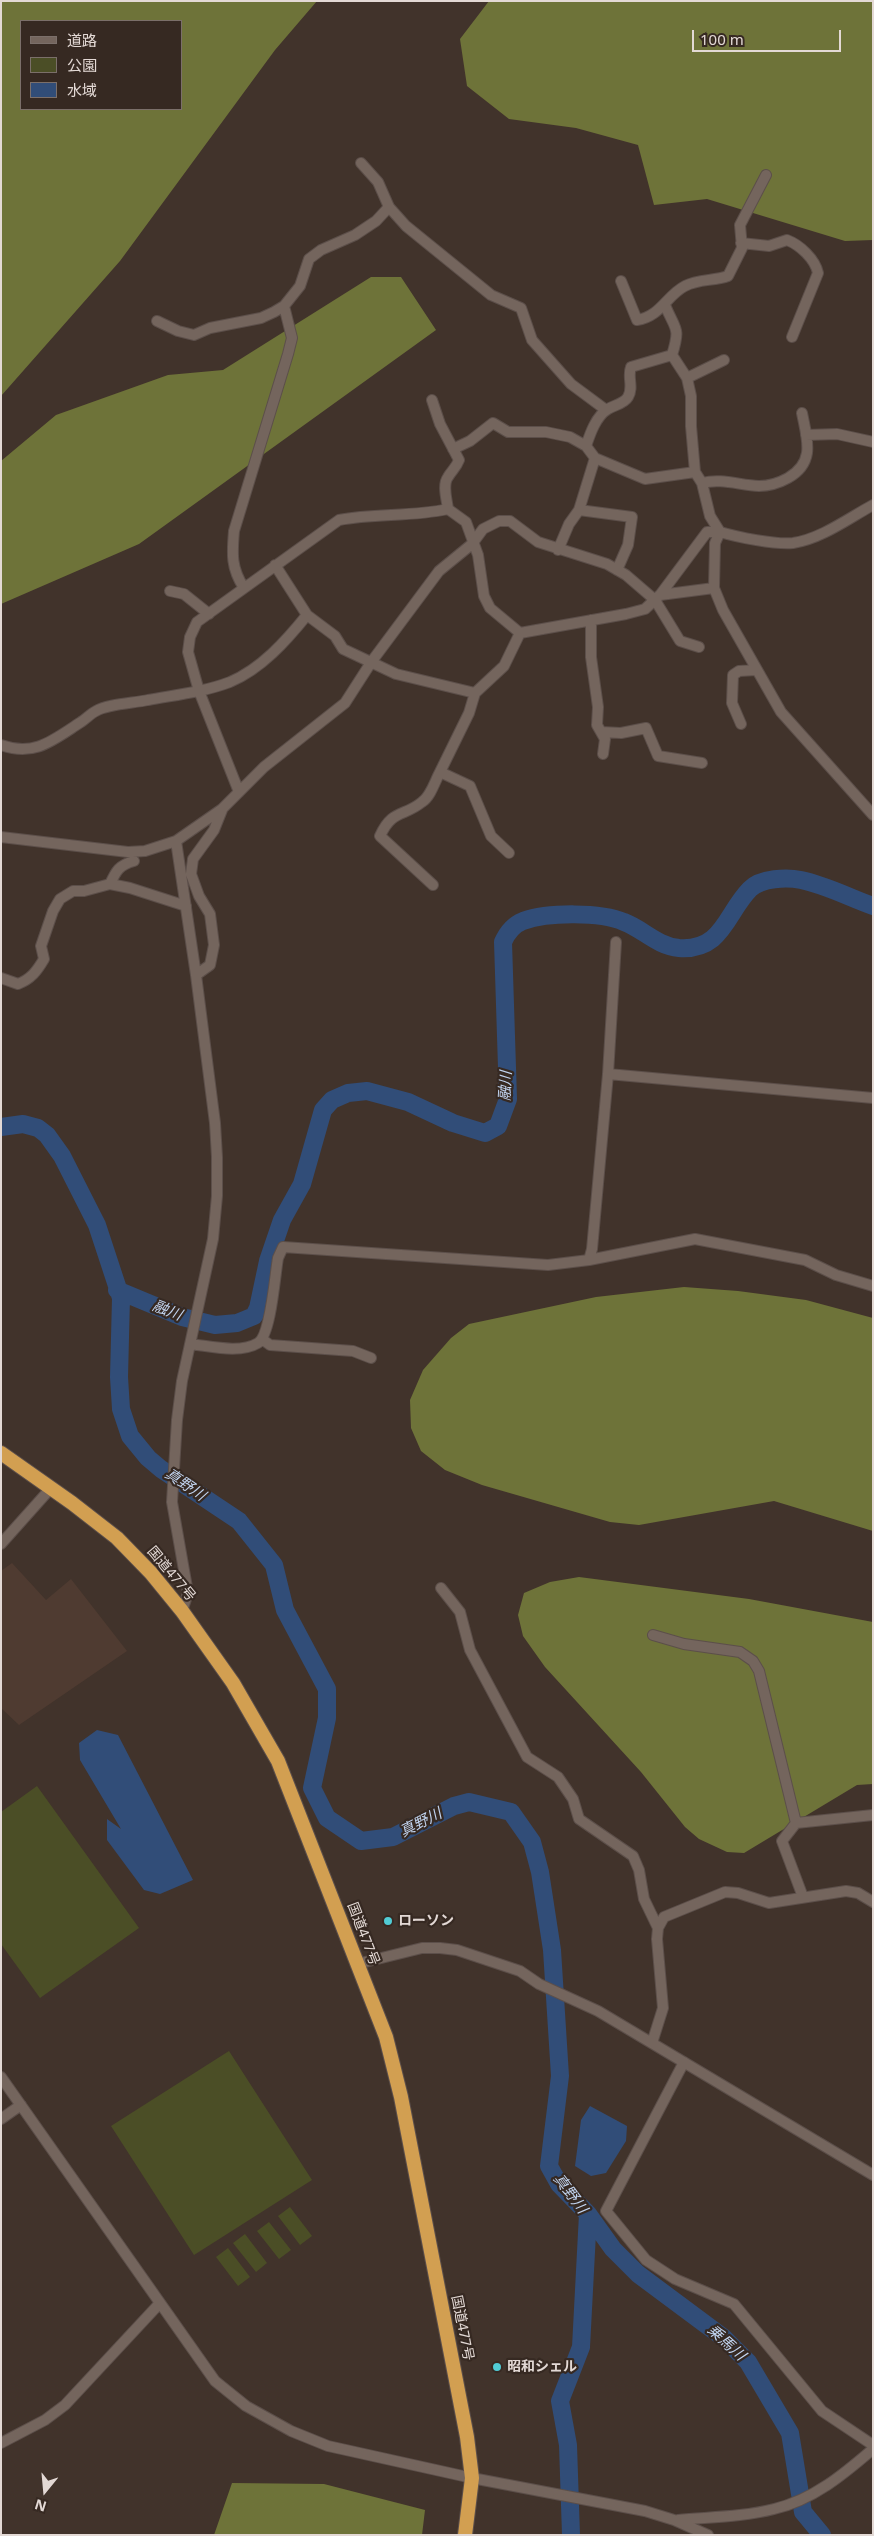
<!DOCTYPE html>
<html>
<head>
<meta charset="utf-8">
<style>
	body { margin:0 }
	#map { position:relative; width:874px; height:2536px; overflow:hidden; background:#41332b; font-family:"Noto Sans","Noto Sans JP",sans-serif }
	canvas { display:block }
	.frame { position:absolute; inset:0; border:2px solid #e3d9d5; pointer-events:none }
	.legend { position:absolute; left:20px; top:20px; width:162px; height:90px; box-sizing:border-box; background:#362922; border:1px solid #7b6f6a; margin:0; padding:6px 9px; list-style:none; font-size:15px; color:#e3d9d5 }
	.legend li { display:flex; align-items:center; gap:10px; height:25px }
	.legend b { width:25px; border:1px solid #7b6f6a }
	.north { position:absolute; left:20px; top:2466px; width:50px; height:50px; -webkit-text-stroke:4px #362922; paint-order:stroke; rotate:197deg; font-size:14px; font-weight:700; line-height:20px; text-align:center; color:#e3d9d5 }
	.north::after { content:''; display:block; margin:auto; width:18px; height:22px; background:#e3d9d5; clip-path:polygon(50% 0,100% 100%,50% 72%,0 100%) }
	.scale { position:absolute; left:692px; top:30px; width:149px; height:22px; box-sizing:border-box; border:2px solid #e3d9d5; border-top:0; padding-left:6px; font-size:15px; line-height:18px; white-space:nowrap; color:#e3d9d5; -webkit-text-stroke:4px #362922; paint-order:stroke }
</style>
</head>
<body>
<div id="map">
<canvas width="874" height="2536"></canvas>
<div class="frame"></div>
<ul class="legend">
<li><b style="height:6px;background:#74655d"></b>道路</li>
<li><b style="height:14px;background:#4b4e26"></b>公園</li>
<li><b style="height:14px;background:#314d78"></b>水域</li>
</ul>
<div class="north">N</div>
<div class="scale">100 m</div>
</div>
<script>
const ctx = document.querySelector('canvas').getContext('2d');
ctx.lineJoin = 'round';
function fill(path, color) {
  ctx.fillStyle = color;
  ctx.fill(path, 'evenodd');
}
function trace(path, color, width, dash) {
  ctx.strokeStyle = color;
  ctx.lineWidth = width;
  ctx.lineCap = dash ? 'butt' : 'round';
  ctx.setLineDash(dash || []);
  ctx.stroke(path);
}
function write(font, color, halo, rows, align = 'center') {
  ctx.font = font + ' "Noto Sans","Noto Sans JP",sans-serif';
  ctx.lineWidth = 4.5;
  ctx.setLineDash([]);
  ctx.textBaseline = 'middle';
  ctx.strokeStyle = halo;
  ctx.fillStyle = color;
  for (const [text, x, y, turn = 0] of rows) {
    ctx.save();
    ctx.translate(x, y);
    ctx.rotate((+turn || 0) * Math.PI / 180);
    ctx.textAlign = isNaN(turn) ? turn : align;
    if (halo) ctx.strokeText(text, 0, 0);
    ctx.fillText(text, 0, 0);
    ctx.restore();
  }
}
fill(new Path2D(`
	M12 1563 46 1600 71 1579 127 1651 19 1725 1 1708V1571Z`), '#4f3b31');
fill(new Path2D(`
	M37 1786 139 1928 40 1998 1 1944V1812Z
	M229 2051 312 2180 194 2255 111 2126Z
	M290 2207 312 2236 300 2245 278 2216Z
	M269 2222 291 2250 279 2259 257 2231Z
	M245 2234 267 2263 256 2272 233 2243Z
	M228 2248 250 2277 238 2286 216 2257Z`), '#4b4e26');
fill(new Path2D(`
	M1 1H317L275 50 120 261 1 396ZM181 21V109H21V21Z
	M489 1H873V240L845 241 707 199 654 205 638 145 576 128 509 119 467 86 460 39Z
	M371 277H401L436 330 139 544 1 604V461L56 415 168 375 223 370Z
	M684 1287 738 1291 806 1300 873 1318V1531L774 1501 639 1525 610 1522 482 1485 445 1470 421 1451 411 1428 410 1400 423 1370 451 1338 469 1324 596 1297Z
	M579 1577 749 1599 873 1622V1784L857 1785 744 1853 727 1852 699 1839 685 1827 641 1772 545 1667 523 1636 518 1615 524 1593 550 1582Z
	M232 2483 324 2484 425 2510 422 2535H214Z`), '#6e7339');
fill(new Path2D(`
	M97 1730 118 1735 193 1880 160 1894 144 1890 107 1840V1819L121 1829 80 1760 79 1743Z
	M590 2106 627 2126 626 2141 606 2173 591 2176 575 2166 581 2120Z`), '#314d78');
trace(new Path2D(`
	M1 1127 23 1124 38 1128 47 1135 62 1156 97 1225 121 1298 119 1377 121 1409 130 1436 148 1458 161 1469 239 1521 274 1565 285 1610 327 1689V1718L312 1788 327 1818 361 1841 393 1837 454 1806 469 1802 511 1812 532 1842 540 1872 552 1950 560 2076 549 2166 559 2184 588 2214 613 2249 638 2274 724 2338 748 2362 790 2433 803 2512 822 2535
	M117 1290 182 1317 215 1325 237 1323 254 1316 258 1308 268 1261 282 1220 302 1184 323 1110 332 1100 348 1093 367 1091 408 1102 453 1123 485 1133 498 1126 508 1099 503 942C507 933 513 925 523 921 548 912 601 912 624 922 643 929 657 946 679 948 723 951 726 913 750 889 761 878 787 877 801 880 826 885 850 898 873 906
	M571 2535 568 2445 560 2401 581 2347 588 2214`), '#314d78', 18);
const minor = new Path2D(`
	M361 163 378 182 389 207 406 226 491 295 521 308 532 340 571 384 606 410
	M741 243 769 246 787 240C800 245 815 259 818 273L792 337
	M621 281 637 320C660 317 667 295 685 286 698 279 714 281 728 276L742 248 740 225 766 175
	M157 321 178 331 194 335 210 328 261 318 274 312 284 306 300 286 309 259 321 250 355 235 376 221 389 207
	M672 355 687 378 691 396V426L695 472 702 483 710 516 720 532
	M687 378 724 360
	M432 400 440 424 459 460C456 468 452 470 448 477 442 485 447 500 448 509
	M806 435 837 434 873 442
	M586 446C590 434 596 416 608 409 614 405 624 404 628 397 634 387 627 377 631 367L672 355C681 326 675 330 665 305
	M453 449 470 441 493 423 508 432H546L570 437 586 446 595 458 645 479 695 472
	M702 483C721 478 739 485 759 486 770 486 779 483 788 478 816 462 807 439 802 413
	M873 505C849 518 821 539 793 543 776 545 737 537 720 532L715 543 714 588 723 610 781 712 873 815
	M579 510 632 517 628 545 617 570
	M558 550 569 524 579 510 595 458
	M275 565 307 615 335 636 343 649 396 674 475 693
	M244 588C231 568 232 554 234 531L288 354 292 338 284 306
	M170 591 184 594 209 614
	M660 595 714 588
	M591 620V657L598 707 597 725 605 739 603 754
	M741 724 732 703 733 675 739 671 756 670
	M601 732 621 733 646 728 658 756 702 763
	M1 745C35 757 53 740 81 722 86 719 90 714 96 711 107 704 134 703 148 700 175 695 204 692 230 682 261 669 286 641 307 615
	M440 772 469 713 475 693 504 666 520 633 626 614 645 609 660 595 707 532H720
	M239 792 199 691 188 652 190 637 197 622 339 520C375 513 412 517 448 509L466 522 478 555 484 596 490 608 520 633
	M1 837 128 852 145 851 176 841 222 809 264 767 345 703 372 661 439 571 472 544 483 529 499 521H510L538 542 607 564 626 575 655 600 680 641 699 647
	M176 841 196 975 215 1123 217 1157V1196L213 1239 182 1381 177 1420 172 1502 188 1593 182 1611
	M110 884C116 871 119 865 134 861
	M433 885 380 836C392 809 404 817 422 802 431 796 435 781 440 772L470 786 491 836 509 853
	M196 975 210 965 214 945 210 914 199 896 191 874 193 859 214 830 222 810
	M1 978 18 984C31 979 37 971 44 959L41 946 53 911 60 899 73 891H84L110 884 130 888 186 906
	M608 1074 873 1098
	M589 1260 592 1249 608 1074 616 942
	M262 1339 270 1345 353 1351 371 1358
	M190 1344C210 1346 240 1354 258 1343 271 1335 275 1274 278 1258L283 1247 548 1265 589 1260 695 1239 805 1260 836 1275 873 1286
	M1 1544 51 1488
	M441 1588 460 1612 470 1650 527 1757 558 1777 573 1799 579 1819 633 1856 639 1870 644 1899 658 1928
	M653 1635 684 1644 740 1652 753 1661 759 1671 796 1823
	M803 1897 782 1841 796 1823 873 1815
	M357 1964 422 1948H440L457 1950 520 1971 539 1984 598 2011 873 2175
	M652 2043 663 2008 657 1939 658 1928 664 1917 725 1892 738 1893 769 1903 846 1891 858 1893 873 1902
	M684 2062 606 2211 646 2260 675 2279 734 2304 822 2411 873 2445
	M1 2077 215 2381 246 2406 291 2431 328 2446 472 2478 645 2511 674 2520 708 2535
	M1 2119 21 2105
	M1 2443 45 2420 65 2405 160 2303
	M678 2520C710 2517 743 2517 774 2509 813 2500 844 2474 873 2449`);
const highway = new Path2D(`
	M1 1453 72 1503 117 1538 151 1573 182 1611 233 1683 278 1761 386 2037 401 2097 467 2437 472 2478 465 2535`);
trace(minor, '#5c4f4a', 12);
trace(highway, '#5c4f4a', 16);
trace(minor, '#74655d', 10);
trace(highway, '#d29f51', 14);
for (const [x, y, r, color] of [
	[388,1921,5,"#51ccd5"],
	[497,2367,5,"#51ccd5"]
]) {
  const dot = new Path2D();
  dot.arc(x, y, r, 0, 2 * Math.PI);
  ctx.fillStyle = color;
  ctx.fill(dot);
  trace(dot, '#362922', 2);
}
write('14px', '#e3d9d5', '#362922', [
	["国道477号",171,1574,50],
	["国道477号",363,1934,69],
	["国道477号",462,2328,79]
]);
write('bold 14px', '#e3d9d5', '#362922', [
	["ローソン",398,1921],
	["昭和シェル",507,2367]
], 'left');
write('italic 15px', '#c2d5f1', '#362922', [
	["融川",506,1086,-87],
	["融川",167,1311,21],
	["真野川",185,1485,34],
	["真野川",421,1823,-27],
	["真野川",570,2194,53],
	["乗馬川",726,2343,42]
]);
</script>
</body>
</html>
